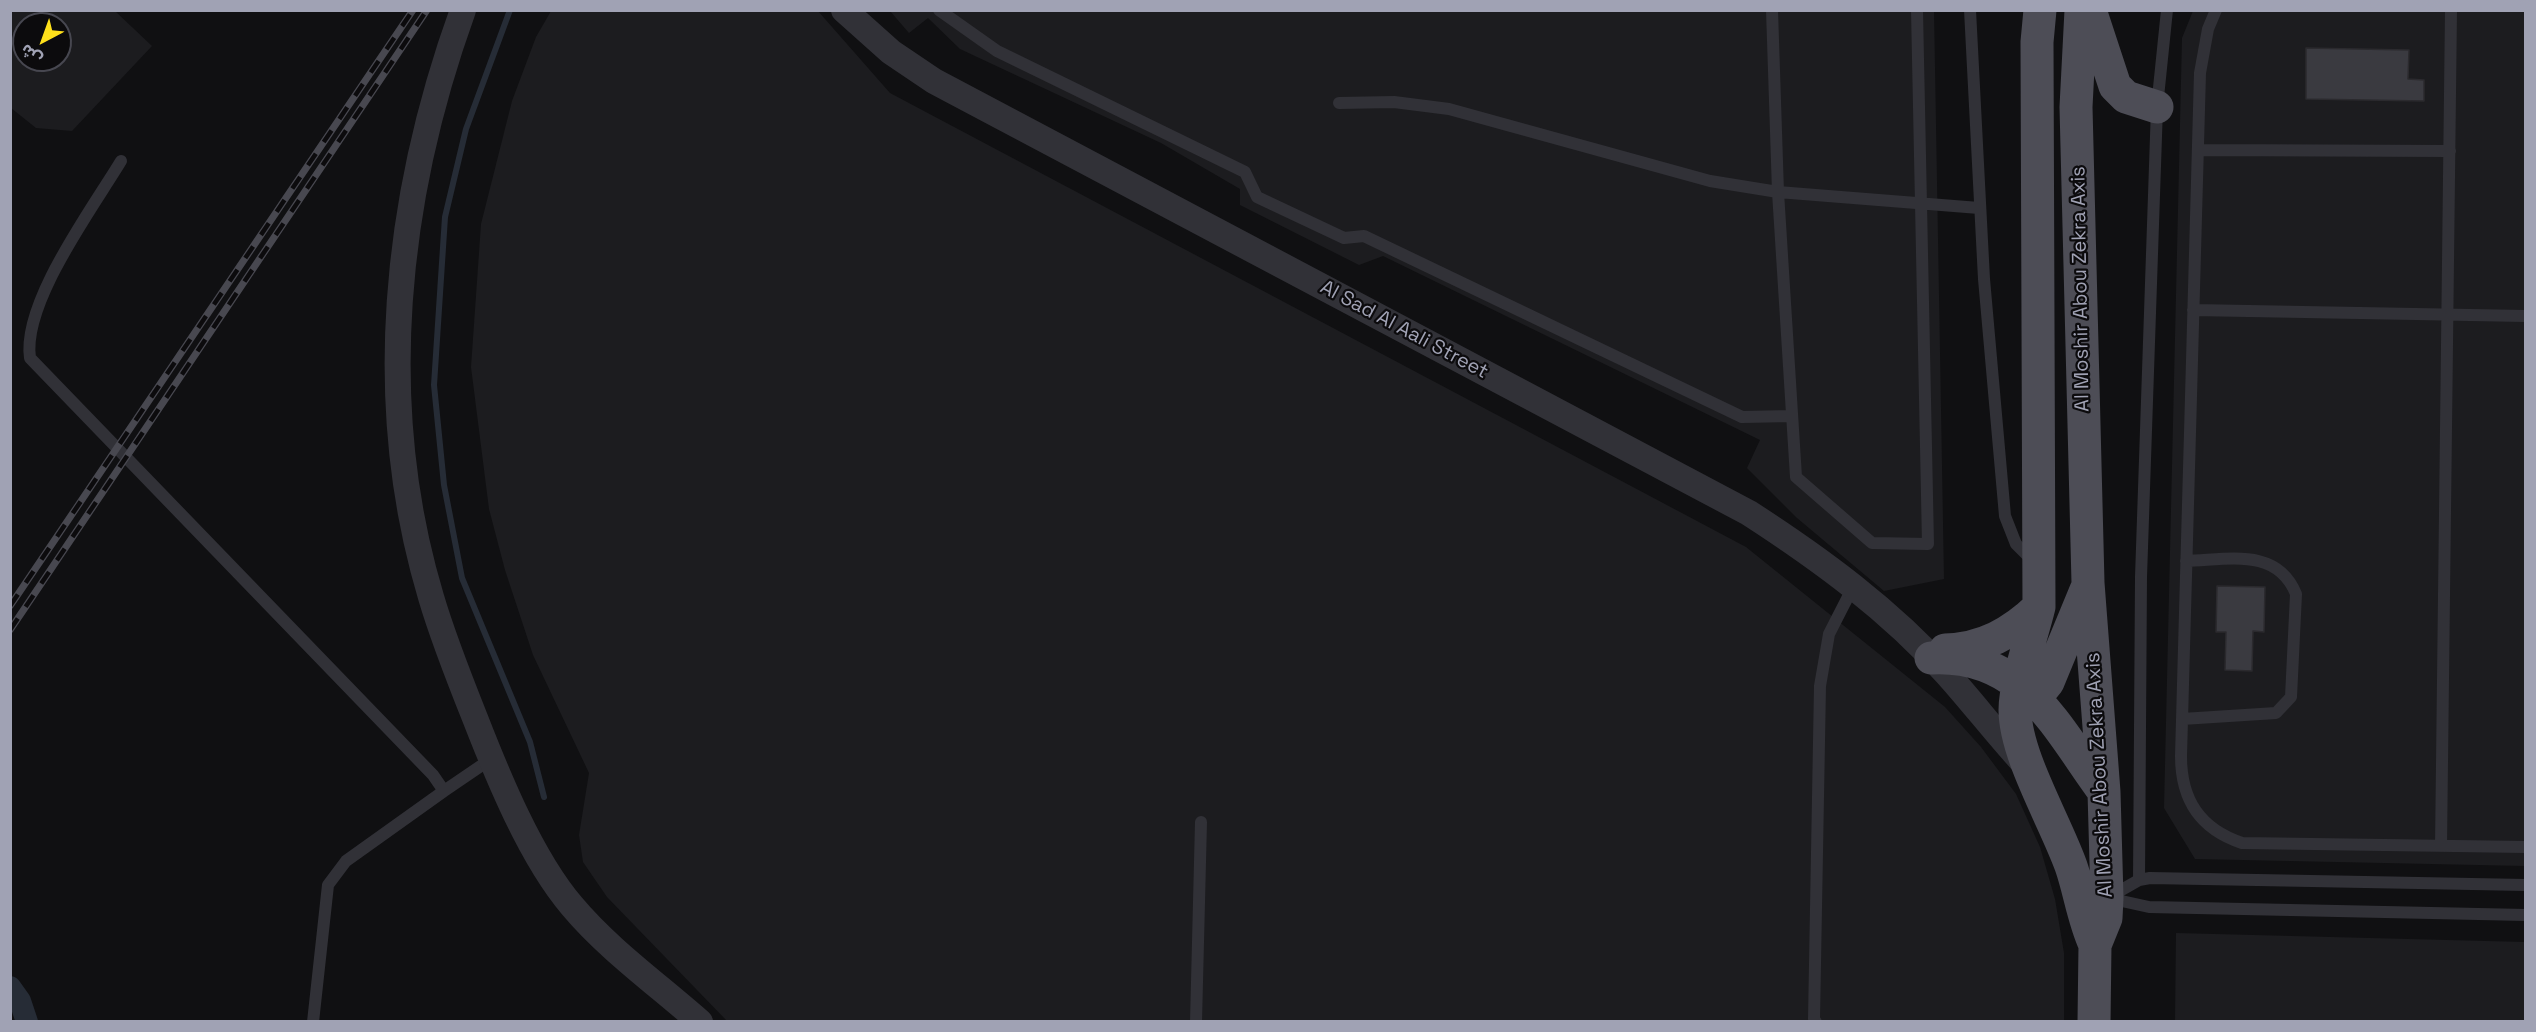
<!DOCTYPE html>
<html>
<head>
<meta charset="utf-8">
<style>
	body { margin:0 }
	#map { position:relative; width:2536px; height:1032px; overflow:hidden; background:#101012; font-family:"Space Grotesk","Noto Sans Arabic",sans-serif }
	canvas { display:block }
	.frame { position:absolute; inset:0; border:12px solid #a0a2b4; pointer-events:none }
	.north { position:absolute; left:12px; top:12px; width:60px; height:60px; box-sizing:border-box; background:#0c0b0d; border:2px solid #474750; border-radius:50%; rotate:221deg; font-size:16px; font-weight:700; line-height:24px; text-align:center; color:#a0a2b4 }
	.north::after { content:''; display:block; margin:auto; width:21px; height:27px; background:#ffe01b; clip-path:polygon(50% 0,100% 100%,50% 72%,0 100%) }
</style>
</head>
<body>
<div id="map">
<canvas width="2536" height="1032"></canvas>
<div class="frame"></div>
<div class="north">ش</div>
</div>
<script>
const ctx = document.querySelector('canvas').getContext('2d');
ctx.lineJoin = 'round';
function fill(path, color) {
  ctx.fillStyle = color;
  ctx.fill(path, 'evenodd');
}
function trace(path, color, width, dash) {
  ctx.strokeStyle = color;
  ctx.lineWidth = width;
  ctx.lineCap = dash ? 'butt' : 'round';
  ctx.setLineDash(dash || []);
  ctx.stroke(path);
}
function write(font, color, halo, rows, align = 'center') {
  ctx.font = font + ' "Space Grotesk",sans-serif';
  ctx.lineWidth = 4.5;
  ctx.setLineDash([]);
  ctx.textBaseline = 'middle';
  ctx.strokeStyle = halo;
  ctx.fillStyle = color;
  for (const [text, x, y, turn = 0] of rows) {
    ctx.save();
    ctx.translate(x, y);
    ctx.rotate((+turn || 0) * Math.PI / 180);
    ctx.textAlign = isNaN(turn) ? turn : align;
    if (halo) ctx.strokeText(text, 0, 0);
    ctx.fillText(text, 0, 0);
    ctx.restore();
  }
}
fill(new Path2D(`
	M10 11H115L152 46 72 131 36 128 11 108ZM24 24H60V60H24Z
	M551 11H818L890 93 1746 547 1945 707 1981 747 2016 794 2040 847 2055 899 2064 953V1021H727L607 897 583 862 579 835 589 773 533 655 505 570 489 509 471 367 481 224 512 101 536 37Z
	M890 11H1934L1944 579 1884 591 1797 518 1747 468 1760 440 1383 256 1359 265 1240 205V189L1161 143 960 49 928 18 909 33Z
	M2193 11H2525V866L2195 859 2164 808 2182 38Z
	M2176 933 2525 942V1021H2175Z`), '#1c1c1f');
trace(new Path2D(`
	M510 10 466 129 445 217 434 385 444 485 462 578 530 742 544 797`), '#262c36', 6);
trace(new Path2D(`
	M10 987 20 1001 27 1022`), '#262c36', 22);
const building = new Path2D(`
	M2306 48 2409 50 2408 79 2424 80V101L2306 99Z
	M2217 586 2265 587 2264 632 2253 631 2252 671 2225 670 2226 632H2216Z`);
fill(building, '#3a3a40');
trace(building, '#2b2a2e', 1.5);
trace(new Path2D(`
	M939 10 997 51 1245 172 1257 197 1344 238 1364 236 1742 417 1792 416
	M1772 10 1778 192 1796 477 1872 543 1928 544 1917 10
	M1970 10 1984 279 2005 516 2016 544 2034 562
	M2216 10 2208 29 2200 73 2181 756C2181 800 2200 829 2242 843L2526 847
	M1339 103 1394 102 1449 109 1710 181 1778 192 1979 208
	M2198 150 2450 151
	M121 161C92 209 22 303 30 358L433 775 444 791 491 759
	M2193 310 2526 316
	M2182 719 2276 713 2291 697 2296 594C2277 547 2228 560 2186 561
	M2441 846 2451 10
	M2139 880 2141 577 2157 107 2167 10
	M2111 896 2139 880 2150 878 2526 885
	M2108 898 2149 907 2526 915
	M313 1022 328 885 346 861 444 791
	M1196 1022 1201 822
	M1816 1022 1814 1019 1820 686 1829 634 1853 587`), '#313137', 12);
trace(new Path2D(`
	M463 10C395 198 373 404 431 597 443 638 459 678 475 718 498 777 531 858 572 906 608 949 657 984 700 1022
	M844 10 891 52 934 81 1749 513C1820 559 1890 610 1947 674 1974 704 1999 737 2027 767`), '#313137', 26);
trace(new Path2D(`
	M2040 10 2037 42 2039 607C2032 636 2015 683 2015 710 2015 755 2055 821 2071 866 2080 892 2083 919 2095 945
	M2081 10 2076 107 2088 583 2104 792 2107 898 2106 918 2095 945 2094 1022
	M2090 10 2115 86 2126 97 2157 107
	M1945 650C1983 649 2012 633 2039 607
	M1931 658C2024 653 2056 727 2104 792
	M2035 698 2048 682 2086 590`), '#4d4d56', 33);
const rail = new Path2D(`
	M10 606 413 10
	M10 630 427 10`);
trace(rail, '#484850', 7);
trace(rail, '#0c0b0d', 4.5, [14]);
write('20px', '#a0a2b4', '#0c0b0d', [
	["Al Moshir Abou Zekra Axis",2081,289,-91],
	["Al Sad Al Aali Street",1404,330,28],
	["Al Moshir Abou Zekra Axis",2100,775,-93]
]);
</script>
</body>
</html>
